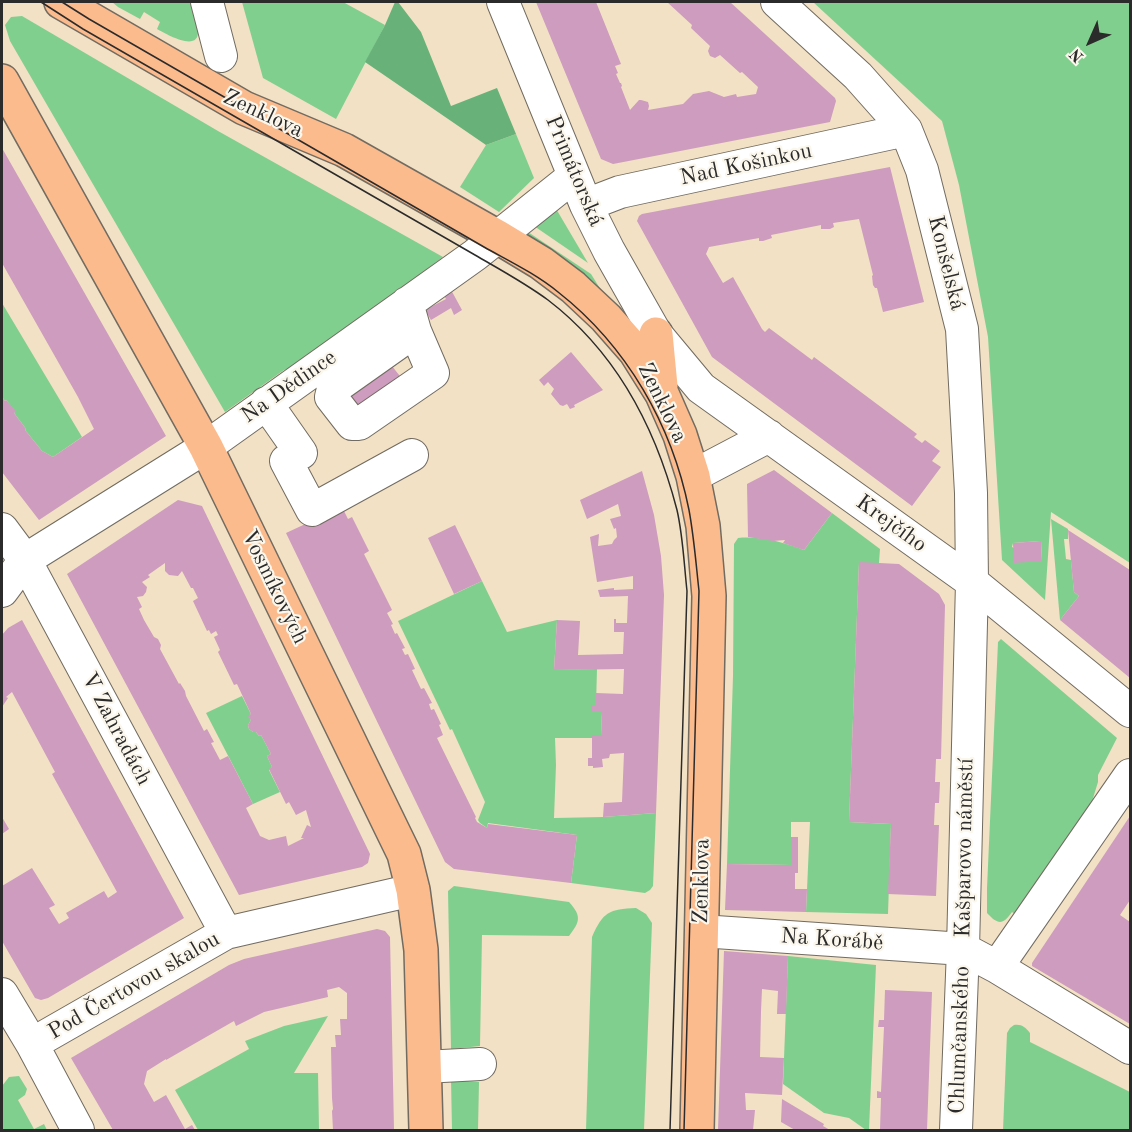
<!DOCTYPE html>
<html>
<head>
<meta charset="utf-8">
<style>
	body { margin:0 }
	#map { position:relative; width:1132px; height:1132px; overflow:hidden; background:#f2e1c4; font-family:"Old Standard TT",serif }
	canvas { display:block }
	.frame { position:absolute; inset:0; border:3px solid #2b2b2b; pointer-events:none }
	.north { position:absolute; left:1060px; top:12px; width:60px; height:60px; -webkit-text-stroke:4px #fbf7ec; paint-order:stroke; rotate:225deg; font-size:16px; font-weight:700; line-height:24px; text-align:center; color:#2b2b2b }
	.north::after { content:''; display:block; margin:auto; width:21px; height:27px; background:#2b2b2b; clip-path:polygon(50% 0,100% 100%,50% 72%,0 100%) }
</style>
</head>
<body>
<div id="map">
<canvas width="1132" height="1132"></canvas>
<div class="frame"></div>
<div class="north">N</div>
</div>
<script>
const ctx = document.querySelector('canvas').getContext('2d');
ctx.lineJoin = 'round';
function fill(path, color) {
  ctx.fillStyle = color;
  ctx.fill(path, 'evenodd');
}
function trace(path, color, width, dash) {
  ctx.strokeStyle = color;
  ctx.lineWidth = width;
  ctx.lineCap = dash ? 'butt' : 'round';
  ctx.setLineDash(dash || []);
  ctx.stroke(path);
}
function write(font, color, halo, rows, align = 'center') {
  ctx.font = font + ' "Old Standard TT",serif';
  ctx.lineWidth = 4.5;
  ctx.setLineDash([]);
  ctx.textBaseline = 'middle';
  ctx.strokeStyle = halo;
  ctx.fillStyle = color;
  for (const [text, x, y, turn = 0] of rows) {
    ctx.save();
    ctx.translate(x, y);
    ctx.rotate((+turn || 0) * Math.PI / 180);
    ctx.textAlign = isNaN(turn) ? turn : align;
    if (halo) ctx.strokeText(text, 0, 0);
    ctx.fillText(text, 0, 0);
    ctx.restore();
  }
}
fill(new Path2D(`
	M112 2H190C193 11 198 21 198 31 199 53 166 34 157 29L160 22 144 12 140 19 118 7Z
	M242 2H343L385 25 336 119 263 78Z
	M813 2H1130V563L1051 512 1045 600 1002 560 988 337 959 185 942 121ZM1041 541 1042 561 1012 547 1013 543Z
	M22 16 218 131 443 257 296 367 284 370 225 412 10 41 5 25 11 17Z
	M516 134 534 178 499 212 460 187 486 145Z
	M555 207 588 263 534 226Z
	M528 232 591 274 616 314 524 235Z
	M2 303 82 437 53 457 42 451 25 430 26 429 14 413 15 411 6 400 5 401 2 397Z
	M832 513 880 549 879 563H859L849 822 891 824 888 914 806 912 810 822H791V865L727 864 733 676 734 544 738 538C761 536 782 542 804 550Z
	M1051 519 1068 529V539H1064L1066 559 1071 560 1074 592 1079 596 1060 620Z
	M482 581 507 632 557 620 554 670 597 669 596 706H591V712H601L602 735H593L592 738H555L556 765 554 818 603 817 656 813 653 886 650 890 645 893 571 883 577 835 488 823 487 828 480 823 478 820 485 802 452 729 450 730 398 621Z
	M1001 639 1117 738 1098 775V782L1090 808 1017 916 1012 912C1003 925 998 925 987 913V888L998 642Z
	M242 696 251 714 249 716 251 720 248 725 249 729 253 732H256L259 736 261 735 271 754 267 756 272 767 269 770 280 792 253 804 206 713Z
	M454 886 569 902C582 916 580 922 569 936L482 935 480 1046 451 1049 448 891Z
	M636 908 646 914 652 923 644 1130H586L592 937C603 912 609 909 636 908Z
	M788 956 876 965 869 1130H866L849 1118 824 1113 783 1084Z
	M328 1016 294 1073H318L319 1130H198L175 1090 249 1049 245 1041 284 1026Z
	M1014 1025C1022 1024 1025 1027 1030 1033V1042L1130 1092V1130H1003L1007 1033 1010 1028Z
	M19 1076 27 1089 25 1095 18 1100 34 1129 44 1124 47 1130H2V1086L9 1077Z
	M451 1080 479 1082 478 1130H452Z`), '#81cf8f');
fill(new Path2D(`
	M395 2H398L421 32 451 106 497 88 516 134 486 145 365 62 385 25Z`), '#68b27a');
fill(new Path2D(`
	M536 2H596L621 64 615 66 618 73 616 74 620 83H621L622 86 621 87 630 110 639 100H641L648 102 649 106 648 110 683 104 693 94 709 91 724 97 736 94 737 97 756 94 758 87 742 72 740 73 720 55 715 58 710 56 708 51 710 46 691 28 692 25 667 2H730L835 98 836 101 830 122 613 164 601 159Z
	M2 148 166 436 39 520 2 472V397L5 401 6 400 16 411 14 413 26 429 25 430 42 451 53 457 94 429 78 397 2 263Z
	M890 167 924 302 883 312 877 288H875L873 285 872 276 873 275 859 219 833 223 834 227 830 229H821V225L771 235 772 238 763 241H759V238L709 247 706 254 723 283 733 277 762 329 765 332 769 328 812 360 814 357 917 434 914 437 922 443 925 440 940 451 932 461 941 467 912 506 712 357 637 221 639 216 642 214Z
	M450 288 462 310 454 315 451 308 431 320 425 310 446 299 442 292Z
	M571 352 603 390 574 405 575 407 570 409 567 404 563 406 560 405 551 394 554 389 548 382 544 386 539 380Z
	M388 361 403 380 345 422 331 403Z
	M774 470 832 513 804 550 783 543 785 540 773 541 748 537 747 484Z
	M642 471 654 515 661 556 664 595 656 813 603 817 604 803 622 802 624 753 610 754 609 758 602 759 603 767 593 768V766H588V758H592V735H602L601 712H591V706H596V693L623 694 624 669 554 670 557 620 580 621 578 655 623 654 624 632H614V619H616V623H627L628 596 600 597 598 590 614 588V590L633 589V576L597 582 590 537 599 534 598 546 612 544 614 540 617 537 616 528 614 529 610 519 621 516 618 504 587 519 580 500Z
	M178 500 202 506 370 854 368 863 362 867 239 895 67 574ZM165 563V571L169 575 178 576 182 571 191 588H193L198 598 193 601 207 631 209 630 211 634 216 631 218 635 214 637 220 650 218 652 234 685 237 684 251 714 248 716 251 720 248 725 249 729 253 732H256L259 736 261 735 271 754 267 756 272 767 269 769 286 804 289 802 296 815 306 810 311 827 307 825 301 838H304L288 846 286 836 269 840 260 836 246 808 253 804 228 756 220 760 211 743 214 742 207 729 204 731 186 696 185 691 180 683 179 684 160 649 161 645 158 639 154 637 144 620 139 609 142 607 137 597 143 596 146 592 147 587 142 582 150 577 148 575Z
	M342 507 348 519 352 517 369 551 364 554 392 610 387 613 393 624 391 625 395 634 397 633 405 648 402 649 405 655 408 654 415 669 412 670 421 689 424 688 432 703 429 704 431 710 434 709 441 724 439 725 443 735 437 738 476 817 475 818 477 822 487 828 488 824 577 835 571 883 454 869 445 862 286 533Z
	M455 525 482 581 454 594 428 538Z
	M1068 530 1130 570V678L1060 620 1079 596 1074 592Z
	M1041 541 1042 561 1014 563 1013 543Z
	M859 562 899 564 939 594 945 605 941 759H936L935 782H940L939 803H935L934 825H939L936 896 888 894 891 824 849 822Z
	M22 620 184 918 48 998 41 1000 35 998 2 941V886L32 868 55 905 49 908 59 924 69 918 66 913 104 891 108 898 117 892 52 774 55 772 12 692 6 697 8 698 2 707V635L8 628Z
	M1130 816V900L1120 915 1130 922V1024L1032 966V963Z
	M2 817 9 829 2 834Z
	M791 837H798V873H795V889H807L806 912 725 910 727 864 791 865Z
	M377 929 385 931 390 937 394 1130H333L332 1111 333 1109 332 1098 331 1047H336L335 1035H341L340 1019H347V993L339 987 327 990 328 997 264 1012 236 1026 234 1021 166 1060V1059L147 1071 144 1084 154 1102 166 1095 185 1129 192 1125 195 1130H113L71 1058 229 965 244 959Z
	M724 951 788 956 786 1014H777L778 991 762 989 761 1011 760 1057 784 1058 782 1095 745 1093 746 1110H755L753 1130H718Z
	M885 990 932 992 927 1130H880L881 1098H877V1091L881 1092 884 1027H878L879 1020H884Z
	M782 1099 824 1124 823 1126 830 1130H795L781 1122Z`), '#cd9cbe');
const minor = new Path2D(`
	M207 2 221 56
	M503 2 586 205 609 251 656 334 701 388 972 582 1130 711
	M777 2 858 76 906 130 922 170 962 329 971 493 972 582 963 949 956 1130
	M586 205 620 192 906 130
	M407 303 415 331 333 389 331 397 352 424H359L433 373 415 331
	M266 403 301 453 286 461 312 510 412 455
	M693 476 769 436
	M2 529 25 560 226 933
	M2 591 25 560 206 447 475 255 574 176
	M701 931 963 949 997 967 1130 1048
	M997 967 1130 775
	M2 994 32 1044 78 1130
	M32 1044 226 933 413 890
	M424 1067 480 1064`);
const major = new Path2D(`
	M61 2 244 108 344 150 498 237 541 263 573 287 606 318 635 351 662 394 680 435 693 476 703 526 709 596 697 1130
	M2 81 206 447 404 854 413 890 421 950 426 1130
	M656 334 661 386`);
trace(minor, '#716b61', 34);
trace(major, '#716b61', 36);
trace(minor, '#fff', 32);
trace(major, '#fbbb8d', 33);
trace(new Path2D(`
	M41 2 83 29 475 255C499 269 525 283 548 300 616 352 656 429 677 510 683 536 684 564 687 591L670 1130
	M62 2 89 19 484 247C509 261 536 274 558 292 627 346 672 425 689 510 694 537 696 564 699 591L684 1130`), '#2b2b2b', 1.5);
write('22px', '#2b2b2b', '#fbf7ec', [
	["Zenklova",263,114,25],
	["Nad Košinkou",746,165,-12],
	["Primátorská",574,171,67],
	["Konšelská",946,263,76],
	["Na Dědince",289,387,-35],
	["Zenklova",662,403,64],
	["Krejčího",891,524,36],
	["Vosmíkových",274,587,64],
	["V Zahradách",116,729,62],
	["Kašparovo náměstí",965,848,-89],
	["Zenklova",702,881,-89],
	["Na Korábě",832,940,4],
	["Pod Čertovou skalou",134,986,-30],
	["Chlumčanského",960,1040,-88]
]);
</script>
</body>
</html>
